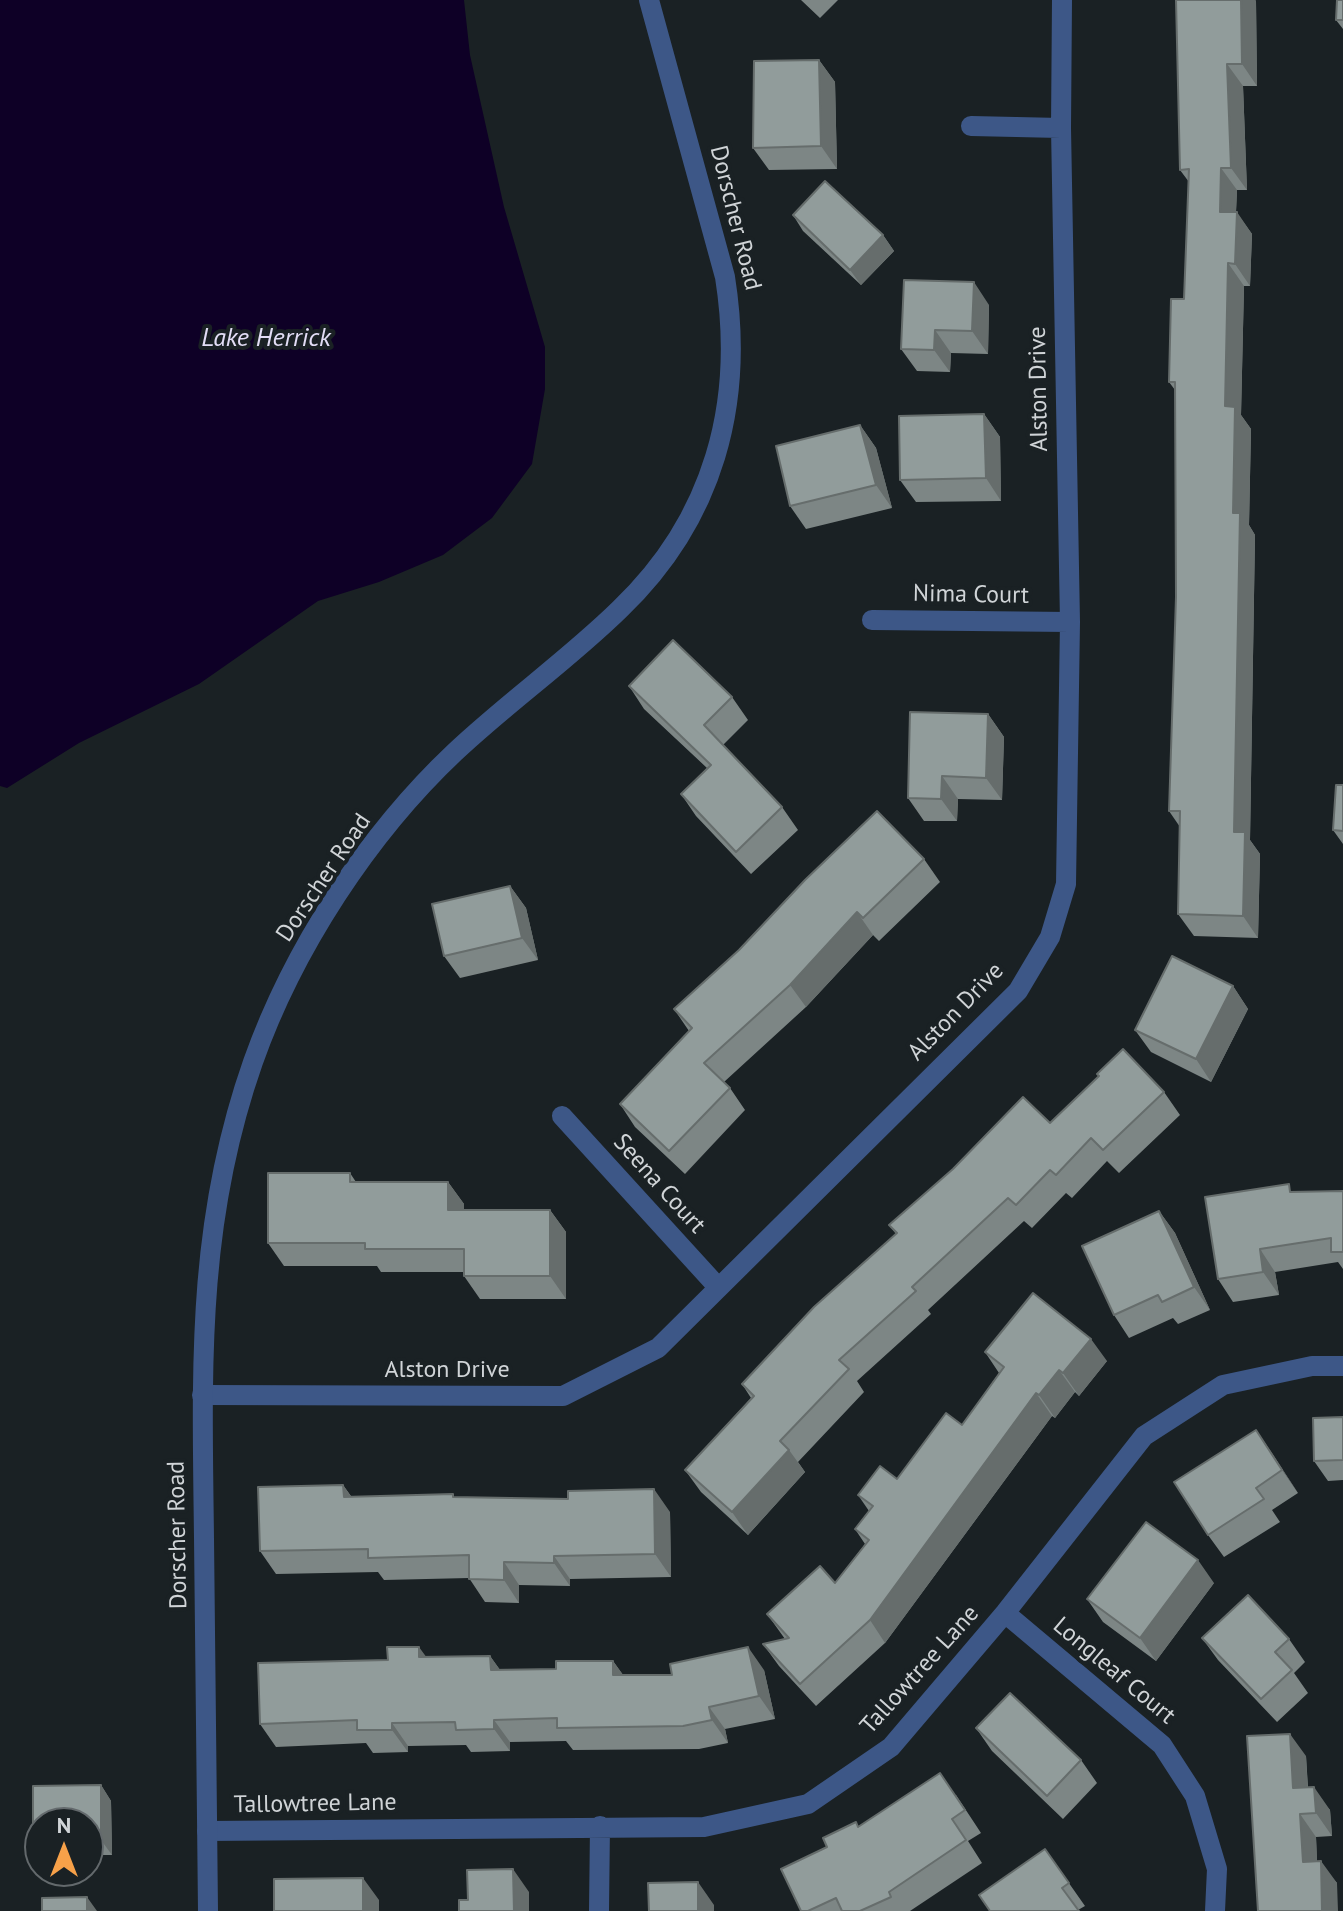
<!DOCTYPE html>
<html>
<head>
<meta charset="utf-8">
<style>
	body { margin:0 }
	#map { position:relative; width:1343px; height:1911px; overflow:hidden; background:#1a2124; font-family:"PT Sans",sans-serif }
	canvas { display:block }
	.north { position:absolute; left:24px; top:1807px; width:80px; height:80px; box-sizing:border-box; background:#1a2124; border:2px solid #63696c; border-radius:50%; rotate:0deg; font-size:22px; font-weight:700; line-height:32px; text-align:center; color:#d0d4d7 }
	.north::after { content:''; display:block; margin:auto; width:28px; height:36px; background:#f7a149; clip-path:polygon(50% 0,100% 100%,50% 72%,0 100%) }
</style>
</head>
<body>
<div id="map">
<canvas width="1343" height="1911"></canvas>
<div class="north">N</div>
</div>
<script>
const ctx = document.querySelector('canvas').getContext('2d');
ctx.lineJoin = 'round';
function fill(path, color) {
  ctx.fillStyle = color;
  ctx.fill(path, 'evenodd');
}
function trace(path, color, width, dash) {
  ctx.strokeStyle = color;
  ctx.lineWidth = width;
  ctx.lineCap = dash ? 'butt' : 'round';
  ctx.setLineDash(dash || []);
  ctx.stroke(path);
}
function write(font, color, halo, rows, align = 'center') {
  ctx.font = font + ' "PT Sans",sans-serif';
  ctx.lineWidth = 8;
  ctx.setLineDash([]);
  ctx.textBaseline = 'middle';
  ctx.strokeStyle = halo;
  ctx.fillStyle = color;
  for (const [text, x, y, turn = 0] of rows) {
    ctx.save();
    ctx.translate(x, y);
    ctx.rotate((+turn || 0) * Math.PI / 180);
    ctx.textAlign = isNaN(turn) ? turn : align;
    if (halo) ctx.strokeText(text, 0, 0);
    ctx.fillText(text, 0, 0);
    ctx.restore();
  }
}
fill(new Path2D(`
	M0 0H464L470 55 504 207 545 347V389L532 464 492 518 443 555 379 582 318 601 199 684 79 743 7 788 0 786Z`), '#0e0026');
trace(new Path2D(`
	M971 126 1061 128
	M872 620 1070 622
	M562 1116 717 1286
	M202 1395 563 1396 658 1348 1018 991 1050 937 1066 884 1070 622 1061 128 1062 0
	M1005 1613 1162 1745 1195 1796 1217 1869 1215 1911
	M207 1831 704 1827 808 1804 891 1747 1005 1613 1144 1436 1223 1385 1312 1366H1343
	M599 1911 600 1826`), '#3d5787', 20);
trace(new Path2D(`
	M208 1911C207 1787 205 1662 204 1538 202 1370 196 1224 253 1062 293 949 368 834 455 752 508 702 568 660 620 609 714 519 745 403 725 277L649 0`), '#3d5787', 20);
fill(new Path2D(`
	M801 0H838L820 18Z
	M1176 0H1255L1256 1 1257 86H1243L1247 190H1237L1236 212 1252 234 1250 286H1244L1241 415 1251 429 1249 525 1255 535 1250 840 1260 854 1258 938 1194 936 1178 914 1180 827 1169 811 1176 597 1175 390 1169 382 1184 299 1189 182 1180 170Z
	M1343 0V29L1336 20Z
	M819 60 835 82 837 169 769 170 753 148Z
	M793 215 883 235 894 251 861 285 803 231Z
	M904 280 989 305 988 354 951 353 950 372 917 371 901 349Z
	M984 414 1000 437 1001 501 916 502 900 480Z
	M860 425 876 448 892 508 806 529 790 506Z
	M629 686 732 697 748 720 723 745 782 807 798 830 751 874 696 816 681 794 707 768 644 709Z
	M988 714 1004 737 1002 800 958 799 957 821H924L908 798Z
	M1343 785V844L1333 830Z
	M924 859 940 882 879 941 873 935 806 1007 724 1082 730 1088 745 1110 685 1174 635 1127 620 1104 689 1031 674 1009Z
	M510 886 526 908 538 960 460 978 444 956Z
	M1233 986 1248 1009 1211 1082 1151 1052 1135 1030Z
	M1164 1092 1180 1115 1119 1173 1107 1161 1072 1198 1066 1193 1032 1228 1024 1221 928 1310 931 1314 857 1381 864 1392 798 1462 805 1472 748 1535 701 1492 685 1470 751 1398 742 1384 896 1234 889 1225 1050 1123Z
	M350 1173 356 1182H448L464 1204V1210H550L566 1232V1299H480L464 1276V1272H381L377 1266H284L268 1243Z
	M1343 1191V1269L1338 1262 1275 1272 1279 1295 1233 1302 1218 1279 1294 1192Z
	M1159 1211 1175 1233 1210 1310 1178 1324 1173 1318 1129 1338 1114 1315Z
	M985 1352 1107 1361 1079 1396 1075 1392 1055 1418 1052 1416 885 1643 816 1706 779 1666 763 1644 785 1639 767 1614 835 1583 865 1544 855 1529 869 1511 858 1495 897 1479 962 1425 999 1373Z
	M1343 1417V1480L1328 1481 1314 1461Z
	M1256 1430 1298 1493 1272 1510 1280 1522 1224 1557 1208 1535Z
	M343 1485 351 1496 456 1497 670 1512 671 1577 570 1579V1586L519 1585V1603L485 1602 469 1578 384 1580 378 1572 276 1574 260 1551Z
	M1214 1583 1156 1661 1103 1622 1087 1599Z
	M1202 1638 1289 1639 1305 1662 1294 1673 1308 1693 1277 1722 1218 1660Z
	M490 1656 500 1670 556 1669 613 1661 623 1675H672L764 1670 775 1719 725 1729 728 1743 699 1749 573 1750 566 1741 510 1742V1751L471 1752 466 1745 408 1746V1752L373 1753 366 1743 276 1747 260 1724 388 1660 426 1657Z
	M976 1728 1081 1760 1097 1783 1063 1819 992 1751Z
	M1306 1756 1308 1787 1330 1810 1332 1836 1316 1837 1317 1861 1337 1883 1258 1911Z
	M101 1785 111 1801 112 1855H88V1823H40V1851L33 1840V1786Z
	M956 1795 981 1833 968 1841 982 1863 910 1911H801L827 1847 859 1827Z
	M1045 1849 1085 1906 1078 1910 990 1911Z`), '#7d8685');
fill(new Path2D(`
	M1241 0H1255L1256 1 1257 86 1242 64Z
	M819 60 835 82 837 169 821 146Z
	M1227 64 1243 86 1247 190 1231 168Z
	M1221 168 1237 190 1235 234 1220 212Z
	M1237 212 1252 234 1250 286 1235 264Z
	M883 235 894 251 861 285 850 270Z
	M1228 263 1244 286 1241 415 1251 429 1249 525 1255 535 1250 840 1260 854 1258 938 1243 916 1234 832 1233 513 1225 406Z
	M974 282 989 305 988 354 972 331Z
	M935 330 951 353 950 372 934 350Z
	M984 414 1000 437 1001 501 986 478Z
	M860 425 876 448 892 508 876 485Z
	M988 714 1004 737 1002 800 986 778Z
	M942 776 958 799 957 821 941 799Z
	M510 886 526 908 538 960 522 938Z
	M857 912 873 935 806 1007 790 985Z
	M1233 986 1248 1009 1211 1082 1196 1059Z
	M448 1182 464 1204V1232L448 1210Z
	M550 1210 566 1232V1299L550 1276Z
	M1159 1211 1175 1233 1210 1310 1194 1287Z
	M1260 1249 1275 1272 1279 1295 1263 1272Z
	M1091 1339 1107 1361 1079 1396 1063 1373Z
	M1059 1370 1075 1392 1055 1418 1039 1395Z
	M1036 1393 1052 1416 885 1643 870 1620Z
	M1256 1430 1272 1453 1298 1493 1282 1470Z
	M789 1450 805 1472 748 1535 732 1512Z
	M343 1485 359 1508 344 1497Z
	M654 1489 670 1512 671 1577 655 1554Z
	M554 1556 570 1579V1586L554 1563Z
	M1198 1560 1214 1583 1156 1661 1140 1638Z
	M504 1562 519 1585V1603L504 1580Z
	M419 1647 435 1669 419 1657Z
	M748 1647 764 1670 775 1719 759 1696Z
	M490 1656 506 1678 491 1670Z
	M613 1661 629 1683 613 1675Z
	M709 1707 725 1729 728 1743 712 1720Z
	M494 1720 510 1742V1751L494 1729Z
	M392 1723 408 1746V1752L392 1730Z
	M1290 1734 1306 1756 1309 1811 1293 1788Z
	M101 1785 111 1801 112 1855 101 1840Z
	M1314 1787 1330 1810 1332 1836 1316 1813Z
	M1300 1814 1316 1837 1318 1884 1303 1862Z
	M1321 1861 1337 1883 1338 1911H1322Z
	M513 1869 529 1892V1911H514Z
	M363 1878 379 1900V1911H363Z
	M698 1882 714 1905V1911H699Z
	M87 1897 97 1911H87Z`), '#666d6c');
const building = new Path2D(`
	M1176 0H1241L1242 64H1227L1231 168H1221L1220 212H1237L1235 264 1228 263 1225 406 1235 407 1233 513H1240L1234 832H1245L1243 916 1178 914 1180 811H1169L1176 597 1175 382H1169L1171 299H1184L1189 169 1180 170Z
	M1337 0H1343V20H1336Z
	M819 60 821 146 753 148 754 61Z
	M825 181 883 235 850 270 793 215Z
	M904 280 974 282 972 331 935 330 934 350 901 349Z
	M984 414 986 478 900 480 899 416Z
	M860 425 876 485 790 506 776 446Z
	M673 640 732 697 704 725 782 807 736 852 681 794 711 765 629 686Z
	M910 712 988 714 986 778 942 776 941 799 908 798Z
	M1336 785H1343V831L1333 830Z
	M877 811 924 859 863 918 857 912 790 985 704 1063 730 1088 669 1151 620 1104 692 1028 674 1009 739 950 805 880Z
	M510 886 522 938 444 956 432 904Z
	M1172 956 1233 986 1196 1059 1135 1030Z
	M1123 1049 1164 1092 1103 1150 1091 1138 1056 1175 1050 1170 1016 1205 1008 1198 912 1287 916 1291 839 1360 849 1369 780 1441 789 1450 732 1512 685 1470 754 1396 742 1384 814 1307 897 1233 889 1225 953 1169 1023 1097 1050 1123 1099 1076 1097 1074Z
	M268 1173H350V1182H448V1210H550V1276H464V1249H365V1243H268Z
	M1289 1184 1290 1192 1343 1191V1252H1331V1238L1260 1249 1263 1272 1218 1279 1205 1197Z
	M1159 1211 1194 1287 1162 1302 1158 1295 1114 1315 1082 1246Z
	M1033 1293 1091 1339 1063 1373 1059 1370 1039 1395 1036 1393 870 1620 800 1684 763 1644 789 1638 767 1614 820 1566 835 1583 869 1540 855 1529 873 1506 858 1495 880 1466 897 1479 946 1413 962 1425 1004 1367 985 1352Z
	M1343 1417V1460L1314 1461 1313 1418Z
	M1256 1430 1282 1470 1256 1488 1264 1499 1208 1535 1174 1482Z
	M343 1485 344 1497 453 1494V1497L568 1499V1491L654 1489 655 1554 554 1556V1563L504 1562V1580L469 1579V1555L368 1558V1549L260 1551 258 1487Z
	M1146 1522 1198 1560 1140 1638 1087 1599Z
	M1248 1595 1289 1639 1275 1652 1292 1670 1261 1699 1202 1638Z
	M387 1647H419V1657L490 1656 491 1670 556 1669V1661H613V1675H672L670 1664 748 1647 759 1696 709 1707 712 1720 683 1726 557 1728V1718L494 1720V1729L456 1730 455 1722 392 1723V1730H357V1720L260 1724 258 1663 388 1660Z
	M1010 1693 1081 1760 1047 1796 976 1728Z
	M1290 1734 1293 1788 1314 1787 1316 1813 1300 1814 1303 1862 1321 1861 1322 1911H1258L1247 1736Z
	M940 1773 965 1810 952 1819 966 1840 889 1892 891 1897 860 1911H842L836 1898 808 1911H801L781 1869 827 1847 823 1838 856 1822 858 1827Z
	M101 1785V1840H88V1823H40V1840H33V1786Z
	M1045 1849 1069 1883 1062 1888 1079 1911H990L979 1895Z
	M513 1869 514 1911H459V1900H468L467 1870Z
	M363 1878V1911H274V1879Z
	M698 1882V1910H713V1911H649L648 1883Z
	M87 1897V1911H42V1898Z`);
fill(building, '#919c9b');
trace(building, '#666d6c', 2);
write('24px', '#d0d4d7', '#1a2124', [
	["Dorscher Road",735,218,76],
	["Alston Drive",1039,389,-91],
	["Nima Court",971,595,1],
	["Dorscher Road",324,878,-56],
	["Alston Drive",956,1012,-46],
	["Seena Court",659,1184,48],
	["Alston Drive",447,1370],
	["Dorscher Road",178,1535,-91],
	["Tallowtree Lane",920,1670,-48],
	["Longleaf Court",1114,1671,40],
	["Tallowtree Lane",315,1804,-1]
]);
write('italic 26px', '#e2ddf5', '#1a2124', [
	["Lake Herrick",266,339]
]);
</script>
</body>
</html>
